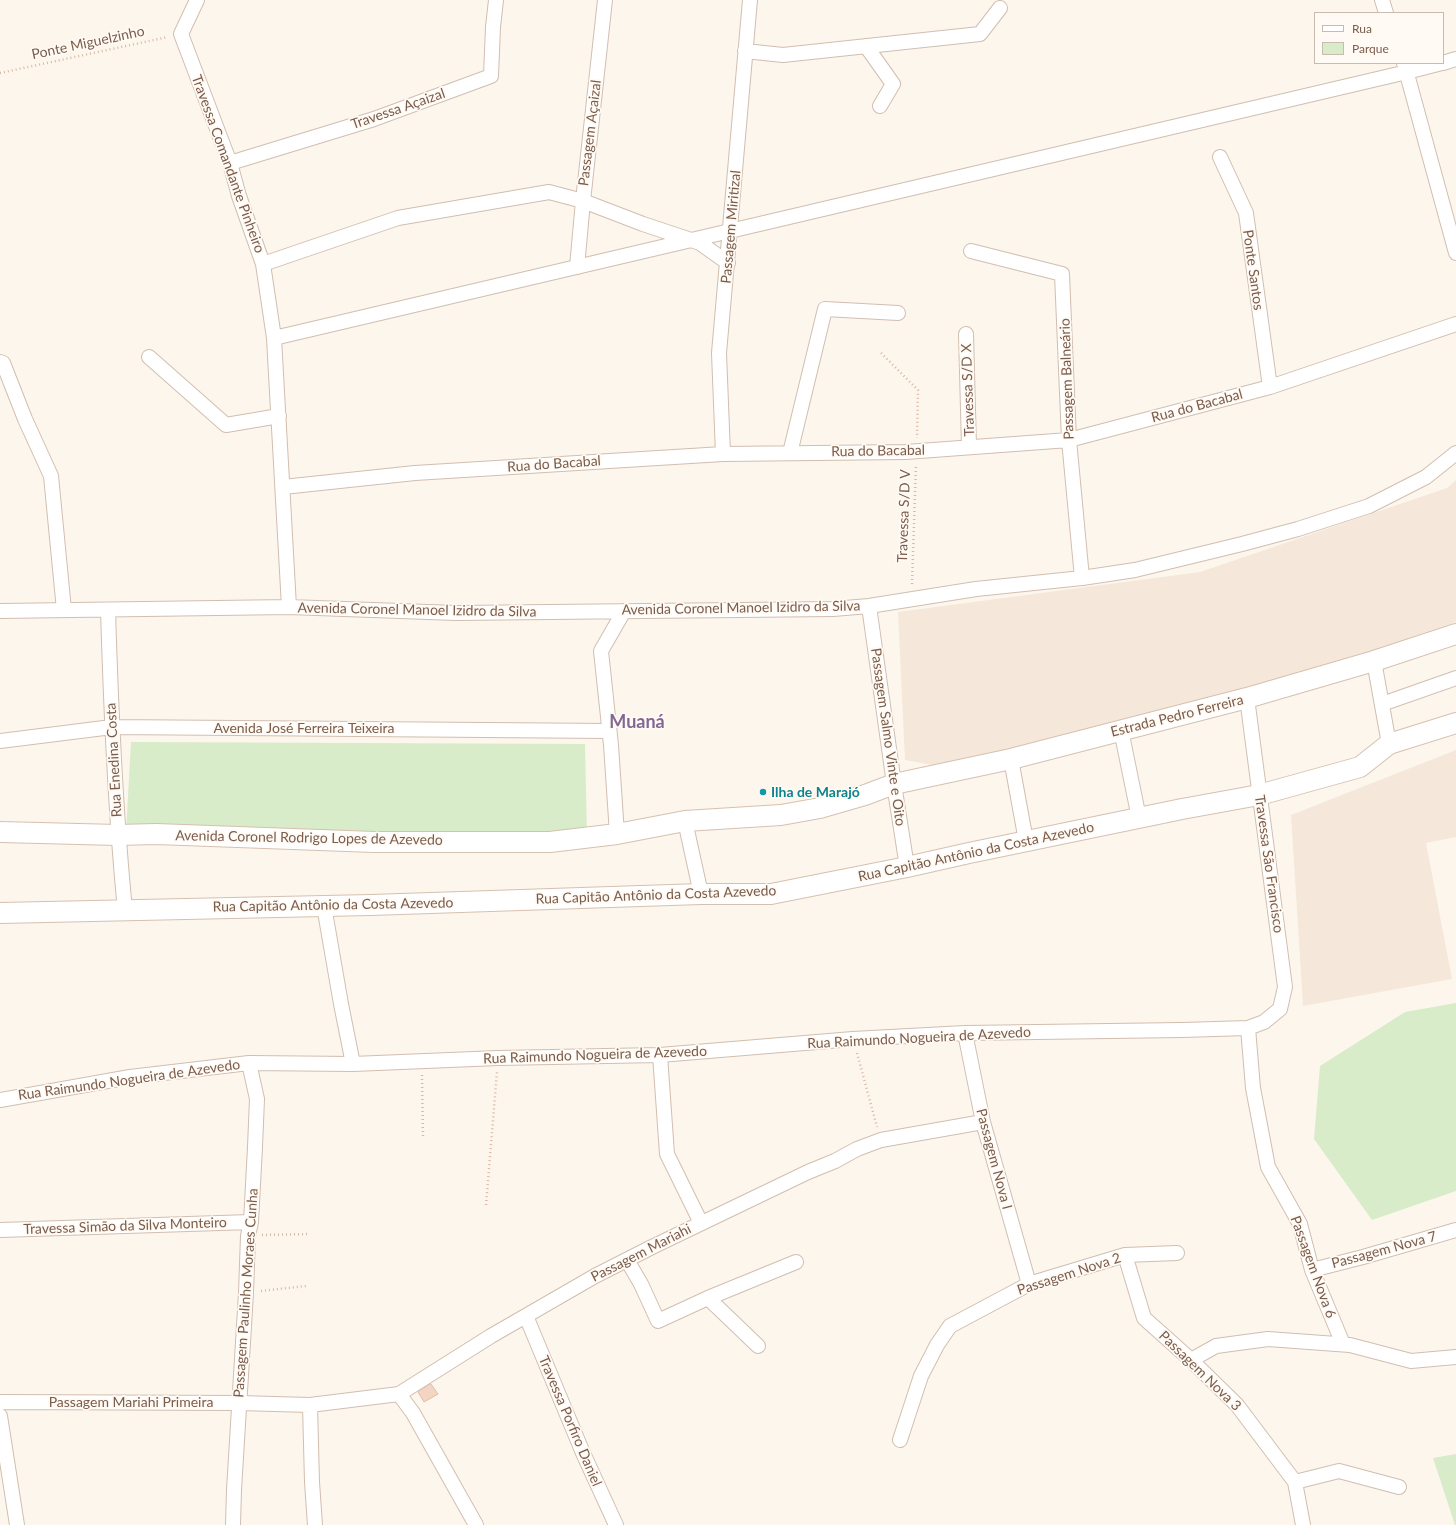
<!DOCTYPE html>
<html>
<head>
<meta charset="utf-8">
<style>
	body { margin:0 }
	#map { position:relative; width:1456px; height:1525px; overflow:hidden; background:#fdf6ec; font-family:Lato,sans-serif }
	canvas { display:block }
	.legend { position:absolute; left:1314px; top:12px; width:130px; height:52px; box-sizing:border-box; background:#fffaf3; border:1px solid #cabbb1; margin:0; padding:5px 7px; list-style:none; font-size:12px; color:#7a5c4d }
	.legend li { display:flex; align-items:center; gap:8px; height:20px }
	.legend b { width:20px; border:1px solid #cabbb1 }
</style>
</head>
<body>
<div id="map">
<canvas width="1456" height="1525"></canvas>
<ul class="legend">
<li><b style="height:5px;background:#fff"></b>Rua</li>
<li><b style="height:11px;background:#d8ecc9"></b>Parque</li>
</ul>
</div>
<script>
const ctx = document.querySelector('canvas').getContext('2d');
ctx.lineJoin = 'round';
function fill(path, color) {
  ctx.fillStyle = color;
  ctx.fill(path, 'evenodd');
}
function trace(path, color, width, dash) {
  ctx.strokeStyle = color;
  ctx.lineWidth = width;
  ctx.lineCap = dash ? 'butt' : 'round';
  ctx.setLineDash(dash || []);
  ctx.stroke(path);
}
function write(font, color, halo, rows, align = 'center') {
  ctx.font = font + ' Lato,sans-serif';
  ctx.lineWidth = 3.5;
  ctx.setLineDash([]);
  ctx.textBaseline = 'middle';
  ctx.strokeStyle = halo;
  ctx.fillStyle = color;
  for (const [text, x, y, turn = 0] of rows) {
    ctx.save();
    ctx.translate(x, y);
    ctx.rotate((+turn || 0) * Math.PI / 180);
    ctx.textAlign = isNaN(turn) ? turn : align;
    if (halo) ctx.strokeText(text, 0, 0);
    ctx.fillText(text, 0, 0);
    ctx.restore();
  }
}
fill(new Path2D(`
	M1456 480V622L1411 637 1375 665 1076 735 1015 747 944 767 905 760 898 612 1200 572 1447 488Z
	M1456 750V837L1426 843 1452 979 1303 1006 1291 815Z`), '#f5e8da');
fill(new Path2D(`
	M131 742 585 744 587 836 126 833Z
	M1456 1003V1191L1372 1220 1314 1139 1320 1066 1405 1012Z
	M1456 1454V1525H1455L1433 1458Z`), '#d8ecc9');
const building = new Path2D(`
	M431 1384 438 1394 424 1402 418 1392Z`);
fill(building, '#f3d5c3');
trace(building, '#e6bba3', 1);
const street = new Path2D(`
	M197 0 181 34 230 163 239 196 263 264 274 338 289 607
	M1382 0 1386 13
	M866 46 893 84 880 106
	M745 51 783 55 980 34 1000 8
	M1404 63 1456 253
	M1443 63 1456 59
	M1220 157 1246 213 1270 387
	M230 163 374 119 491 76 493 27 496 0
	M971 251 1062 274 1069 440 1082 578
	M263 264 398 218 549 192 583 201 643 224 700 243 728 263
	M577 267 583 201 605 0
	M966 334 969 447
	M274 338 1407 72 1442 63
	M149 357 226 425 279 416
	M0 362 3 363 25 419 51 476 64 610
	M790 453 825 309 898 313
	M723 454 719 353 750 0
	M283 487 415 473 723 454 906 452 1069 440 1270 387 1456 324
	M869 606 894 784 907 867
	M108 610C111 711 115 809 125 910
	M0 611 289 607 456 613 833 609 869 606 976 589 1082 578 1135 570 1242 544 1298 529 1369 506 1426 477 1456 453
	M1374 661 1389 744
	M1382 704 1456 678
	M1121 730 1139 818
	M0 741 112 727 609 731
	M1011 759 1026 841
	M685 821 701 894
	M617 834 611 745 601 651 624 611
	M324 906 341 1004 353 1064
	M1248 1028 1253 1088 1268 1167 1300 1224 1312 1270 1343 1344
	M965 1033 983 1122 1029 1284
	M660 1055 667 1154 701 1223
	M0 1100 130 1077 249 1063 353 1064 498 1058 660 1055 853 1039 965 1033 1182 1030 1248 1028 1264 1022 1280 1009 1285 987 1247 698
	M0 1230 251 1222
	M1125 1255 1144 1318 1191 1360 1237 1405 1295 1482 1303 1525
	M627 1260 641 1284 658 1321 708 1298 758 1346
	M1312 1270 1363 1257 1456 1230
	M708 1298 796 1262
	M526 1316 583 1453 616 1525
	M1191 1360 1216 1346 1268 1339 1350 1345 1411 1361 1456 1357
	M399 1394 413 1413 476 1525
	M0 1402 239 1403 310 1405 399 1394 491 1336 595 1276 652 1247 808 1172 835 1161 857 1149 881 1140 983 1122
	M310 1405 312 1482 315 1525
	M0 1416 17 1525
	M900 1440 921 1376 937 1345 950 1326 1029 1284 1125 1255 1177 1253
	M1295 1482 1339 1471 1399 1487
	M233 1525 234 1490 246 1293 248 1236 251 1222 255 1147 257 1099 249 1063`);
const secondary = new Path2D(`
	M0 832 118 835 156 834 374 842H550L617 834 685 821 781 815 820 808 865 795 894 784 1011 759 1247 698 1374 661 1456 634
	M0 913 371 905 701 894H771L907 867 969 853 1182 809 1259 795 1360 767 1389 744 1456 723`);
trace(street, '#d1beb0', 16);
trace(secondary, '#d6c0b0', 22);
trace(new Path2D(`
	M0 73 168 37
	M881 353 918 390 917 438
	M912 584 916 465
	M857 1053 877 1127
	M422 1075 423 1138
	M486 1205 497 1072
	M262 1235 310 1234
	M261 1291 306 1286`), '#d9b8a5', 2.5, [1, 3]);
trace(street, '#fff', 14);
trace(secondary, '#fff', 20);
for (const [x, y, r, color] of [
	[763,792,4,"#0f9aa8"]
]) {
  const dot = new Path2D();
  dot.arc(x, y, r, 0, 2 * Math.PI);
  ctx.fillStyle = color;
  ctx.fill(dot);
  trace(dot, '#fffaf3', 1.5);
}
write('14px', '#7a5c4d', '#fffaf3', [
	["Ponte Miguelzinho",88,43,-12],
	["Travessa Açaizal",398,109,-19],
	["Passagem Açaizal",590,133,-83],
	["Travessa Comandante Pinheiro",228,164,70],
	["Passagem Miritizal",731,227,-85],
	["Ponte Santos",1253,270,82],
	["Passagem Balneário",1067,379,-92],
	["Travessa S/D X",968,390,-92],
	["Rua do Bacabal",1197,406,-15],
	["Rua do Bacabal",878,451,-1],
	["Rua do Bacabal",554,464,-4],
	["Travessa S/D V",904,516,-88],
	["Avenida Coronel Manoel Izidro da Silva",741,608,-1],
	["Avenida Coronel Manoel Izidro da Silva",417,610,1],
	["Estrada Pedro Ferreira",1177,716,-14],
	["Avenida José Ferreira Teixeira",304,728],
	["Passagem Salmo Vinte e Oito",888,737,82],
	["Rua Enedina Costa",114,760,-93],
	["Avenida Coronel Rodrigo Lopes de Azevedo",309,838,1],
	["Rua Capitão Antônio da Costa Azevedo",976,852,-12],
	["Travessa São Francisco",1269,864,82],
	["Rua Capitão Antônio da Costa Azevedo",656,895,-2],
	["Rua Capitão Antônio da Costa Azevedo",333,905,-1],
	["Rua Raimundo Nogueira de Azevedo",919,1038,-3],
	["Rua Raimundo Nogueira de Azevedo",595,1055,-2],
	["Rua Raimundo Nogueira de Azevedo",129,1080,-8],
	["Passagem Nova I",994,1159,75],
	["Travessa Simão da Silva Monteiro",125,1226,-2],
	["Passagem Nova 7",1384,1250,-15],
	["Passagem Mariahi",641,1253,-27],
	["Passagem Nova 6",1313,1267,70],
	["Passagem Nova 2",1069,1274,-18],
	["Passagem Paulinho Moraes Cunha",246,1293,-86],
	["Passagem Nova 3",1200,1371,44],
	["Passagem Mariahi Primeira",131,1402],
	["Travessa Porfiro Daniel",570,1421,67]
]);
write('bold 14px', '#0d838f', '#fffaf3', [
	["Ilha de Marajó",771,792]
], 'left');
write('bold 18px', '#846695', '#fffaf3', [
	["Muaná",637,722]
]);
</script>
</body>
</html>
